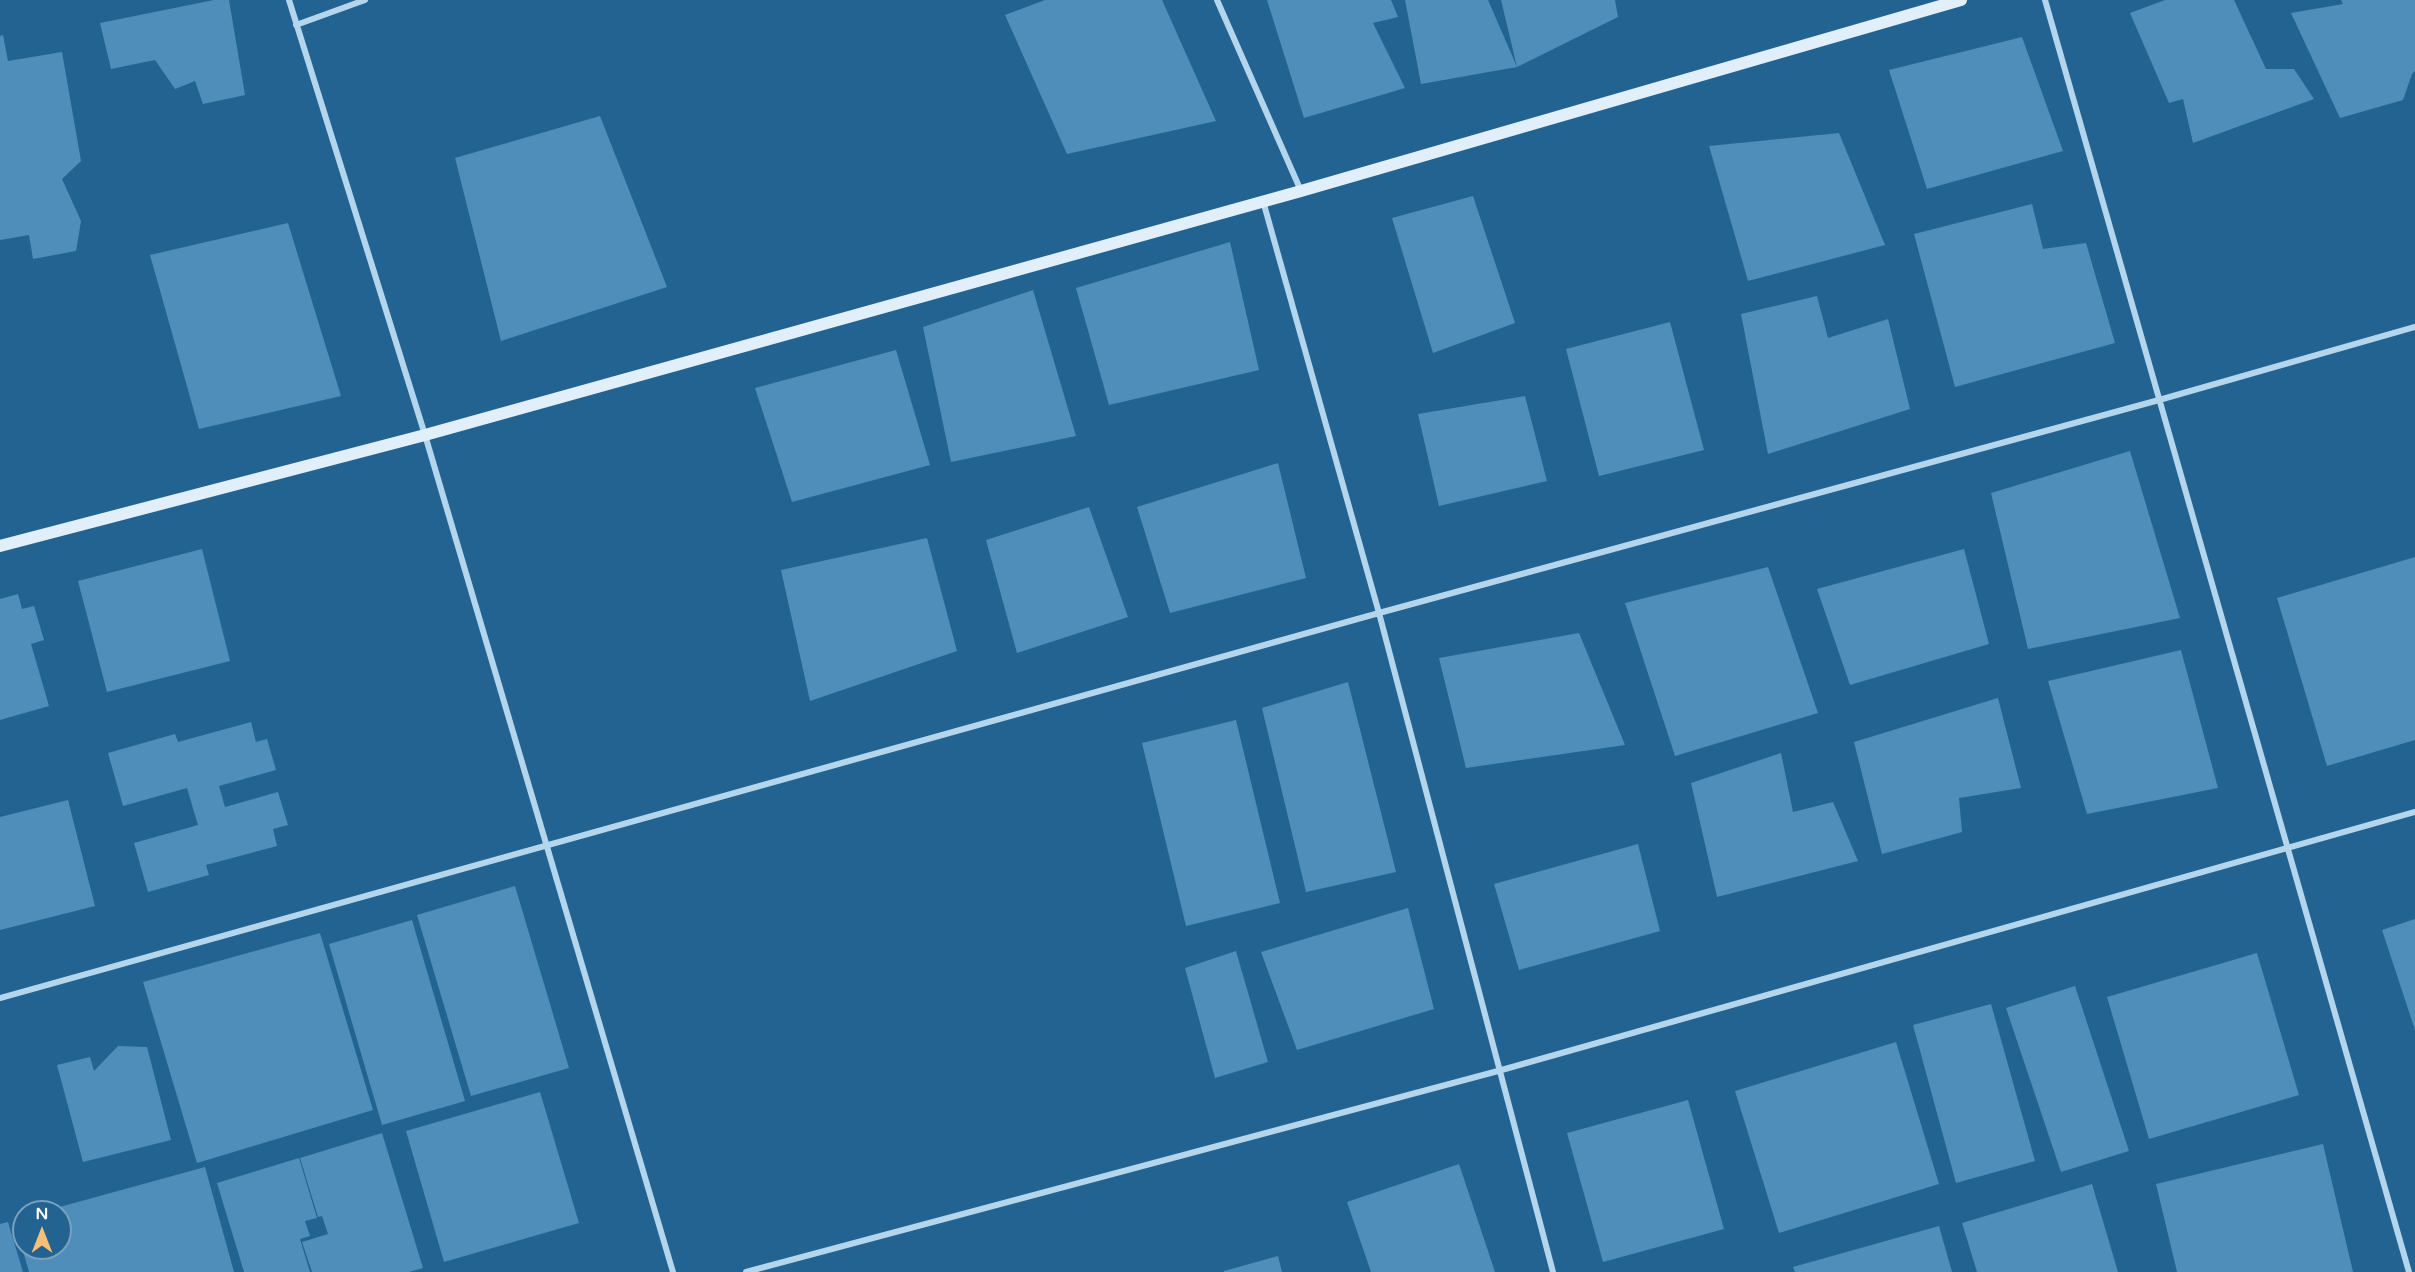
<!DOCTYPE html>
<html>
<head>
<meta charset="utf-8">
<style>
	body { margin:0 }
	#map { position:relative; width:2415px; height:1272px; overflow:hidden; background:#226392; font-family:"Varela Round",sans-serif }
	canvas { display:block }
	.north { position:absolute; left:12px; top:1200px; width:60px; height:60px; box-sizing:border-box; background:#226392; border:2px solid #7aa1be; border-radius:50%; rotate:0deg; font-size:16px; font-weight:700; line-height:24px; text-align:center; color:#fff }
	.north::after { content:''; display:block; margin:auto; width:21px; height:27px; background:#f9bf76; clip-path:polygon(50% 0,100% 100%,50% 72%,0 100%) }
</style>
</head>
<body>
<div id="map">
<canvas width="2415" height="1272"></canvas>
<div class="north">N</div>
</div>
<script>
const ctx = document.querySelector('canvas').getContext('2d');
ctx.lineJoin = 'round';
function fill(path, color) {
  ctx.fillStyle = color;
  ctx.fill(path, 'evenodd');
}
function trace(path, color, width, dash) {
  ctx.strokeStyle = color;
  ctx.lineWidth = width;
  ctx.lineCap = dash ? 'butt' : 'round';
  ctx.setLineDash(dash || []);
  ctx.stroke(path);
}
fill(new Path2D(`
	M214 0H229L245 95 203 104 195 81 175 89 155 60 111 69 100 23Z
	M1045 0H1162L1216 121 1067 154 1005 15Z
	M1267 0H1391L1398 17 1373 23 1405 88 1304 118Z
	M1405 0H1488L1517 67 1501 0H1615L1618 17 1517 67 1421 84Z
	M2165 0H2234L2266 69H2294L2314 99 2193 143 2183 99 2169 103 2130 13Z
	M2341 0H2415V71L2412 74 2403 100 2340 118 2291 13 2343 4Z
	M3 35 8 61 62 52 81 161 62 179 81 221 76 251 33 259 29 235 0 240V36Z
	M2022 37 2063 151 1927 189 1889 70Z
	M600 116 667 287 501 341 455 158Z
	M1839 133 1885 245 1748 281 1709 146Z
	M1473 196 1515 323 1433 353 1392 218Z
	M2032 204 2043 249 2086 243 2115 343 1955 387 1914 234Z
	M288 223 341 396 199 429 150 255Z
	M1230 242 1259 370 1109 405 1076 288Z
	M1033 290 1076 436 951 462 923 327Z
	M1817 296 1828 338 1888 319 1910 409 1768 454 1741 314Z
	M1670 322 1704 450 1599 476 1566 349Z
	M896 350 930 465 792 502 755 388Z
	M1525 396 1547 481 1439 506 1418 414Z
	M2130 451 2180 618 2028 649 1991 493Z
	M1278 463 1306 578 1170 613 1137 507Z
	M1089 507 1128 617 1017 653 986 540Z
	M927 538 957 651 810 701 781 570Z
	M202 549 230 661 107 692 78 581Z
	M1964 549 1989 644 1850 685 1817 589Z
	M2415 557V740L2327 766 2277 598Z
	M1768 567 1818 713 1675 756 1625 603Z
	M18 594 22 609 34 606 44 640 31 644 49 706 0 720V599Z
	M1579 633 1625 745 1466 768 1439 658Z
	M2181 650 2218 788 2087 814 2048 681Z
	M1348 682 1396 872 1306 892 1262 708Z
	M1998 698 2021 788 1959 798 1962 832 1882 854 1854 742Z
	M1236 720 1280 903 1186 926 1142 743Z
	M251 722 256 742 267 739 276 770 219 786 225 807 278 792 288 825 273 829 277 846 206 865 209 875 148 892 134 843 198 825 187 788 123 806 108 753 175 734 178 742Z
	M1781 753 1793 812 1833 802 1858 861 1717 897 1691 783Z
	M68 800 95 906 0 930V817Z
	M1638 844 1660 931 1519 970 1494 884Z
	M515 886 569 1068 471 1096 417 915Z
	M1408 908 1434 1009 1297 1050 1261 952Z
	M2415 919V1030L2382 930Z
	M412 920 465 1101 382 1125 329 944Z
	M320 933 373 1110 197 1163 143 982Z
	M1236 951 1268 1062 1215 1078 1185 968Z
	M2257 953 2299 1095 2149 1139 2107 997Z
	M2075 986 2129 1151 2061 1172 2006 1008Z
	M1991 1004 2035 1161 1956 1183 1913 1025Z
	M1896 1042 1939 1184 1779 1233 1735 1091Z
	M118 1046 147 1047 171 1140 83 1162 57 1065 90 1057 94 1071Z
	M540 1092 579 1223 444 1262 406 1131Z
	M1688 1100 1724 1229 1603 1262 1567 1133Z
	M382 1133 423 1268 409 1272H312L302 1242 328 1234 322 1216 318 1217 300 1158Z
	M2323 1144 2353 1272H2177L2156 1184Z
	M299 1158 317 1218 305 1221 310 1236 300 1239 310 1272H244L217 1183Z
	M1459 1164 1495 1272H1371L1347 1202Z
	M205 1167 234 1272H29L14 1220 24 1217V1248H60V1212L45 1211Z
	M2092 1184 2118 1272H1977L1962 1223Z
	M8 1222 23 1272H0V1224Z
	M1939 1226 1952 1272H1795L1793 1267Z
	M1278 1256 1282 1272H1224V1271Z`), '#4f8eba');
trace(new Path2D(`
	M289 0 425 435 673 1272
	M1217 0 1301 191
	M2045 0 2409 1272
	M296 25 365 0
	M1263 201 1379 613 1553 1272
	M0 998 1379 613 2159 400 2415 327
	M746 1272 1498 1071 2415 812`), '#b4d6ed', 6);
trace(new Path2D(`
	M0 546 425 435 1301 191 1961 0`), '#e0effa', 12);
</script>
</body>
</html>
